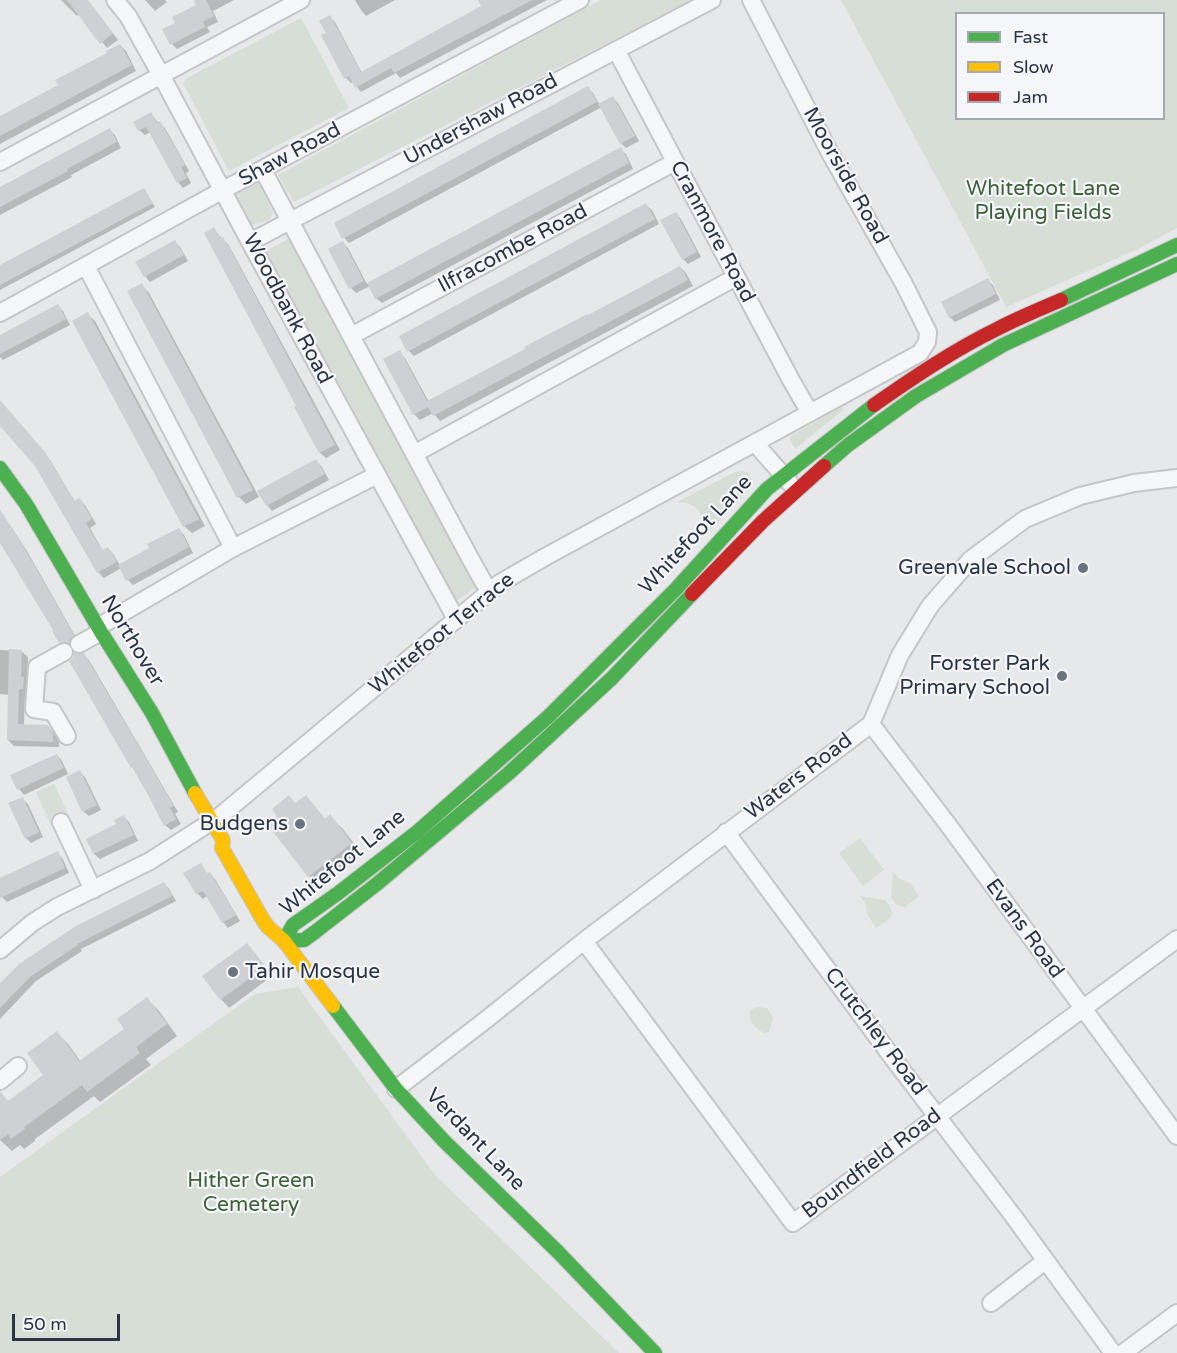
<!DOCTYPE html>
<html>
<head>
<meta charset="utf-8">
<style>
	body { margin:0 }
	#map { position:relative; width:1177px; height:1353px; overflow:hidden; background:#e6e8ea; font-family:"Varela Round",sans-serif }
	canvas { display:block }
	.legend { position:absolute; left:955px; top:12px; width:210px; height:108px; box-sizing:border-box; background:#f4f6f9; border:2px solid #a4a8b1; margin:0; padding:8px 10px; list-style:none; font-size:18px; color:#2b3445 }
	.legend li { display:flex; align-items:center; gap:12px; height:30px }
	.legend b { width:30px; border:2px solid #a4a8b1 }
	.scale { position:absolute; left:12px; top:1314px; width:108px; height:27px; box-sizing:border-box; border:3px solid #2b3445; border-top:0; padding-left:8px; font-size:18px; line-height:21px; white-space:nowrap; color:#2b3445; -webkit-text-stroke:4px #f4f6f9; paint-order:stroke }
</style>
</head>
<body>
<div id="map">
<canvas width="1177" height="1353"></canvas>
<ul class="legend">
<li><b style="height:8px;background:#4caf50"></b>Fast</li>
<li><b style="height:8px;background:#ffc107"></b>Slow</li>
<li><b style="height:8px;background:#c62828"></b>Jam</li>
</ul>
<div class="scale">50 m</div>
</div>
<script>
const ctx = document.querySelector('canvas').getContext('2d');
ctx.lineJoin = 'round';
function fill(path, color) {
  ctx.fillStyle = color;
  ctx.fill(path, 'evenodd');
}
function trace(path, color, width, dash) {
  ctx.strokeStyle = color;
  ctx.lineWidth = width;
  ctx.lineCap = dash ? 'butt' : 'round';
  ctx.setLineDash(dash || []);
  ctx.stroke(path);
}
function write(font, color, halo, rows, align = 'center') {
  ctx.font = font + ' "Varela Round",sans-serif';
  ctx.lineWidth = 4.5;
  ctx.setLineDash([]);
  ctx.textBaseline = 'middle';
  ctx.strokeStyle = halo;
  ctx.fillStyle = color;
  for (const [text, x, y, turn = 0] of rows) {
    ctx.save();
    ctx.translate(x, y);
    ctx.rotate((+turn || 0) * Math.PI / 180);
    ctx.textAlign = isNaN(turn) ? turn : align;
    if (halo) ctx.strokeText(text, 0, 0);
    ctx.fillText(text, 0, 0);
    ctx.restore();
  }
}
fill(new Path2D(`
	M601 0H692L294 202 278 175Z
	M841 0H1177V228L1138 249 1006 307ZM956 14H1164V118H956Z
	M301 18 349 108 229 171 183 83 187 78Z
	M258 181 273 213 269 220 252 225 235 194Z
	M290 238 477 587 455 602 264 252Z
	M842 407 843 410 795 449 789 437Z
	M743 471 749 473 753 483 748 491 704 537C705 516 700 503 677 502L735 472Z
	M54 784 69 816 51 825 36 792Z
	M860 838 884 870 863 886 839 853Z
	M893 871 898 878 911 884 919 896 905 907 897 905 891 898Z
	M860 896 885 900C898 916 891 918 876 928L867 914 866 904Z
	M298 987 435 1175 619 1353H0V1177L255 994Z
	M756 1007 767 1008 773 1018 769 1032 764 1033C754 1028 749 1021 750 1011Z`), '#d6ded6');
fill(new Path2D(`
	M61 0H84L93 7 118 40 107 48 79 14 77 16Z
	M145 0H165L167 2 155 11Z
	M195 0H234L213 11 218 22 207 27 210 32 177 49 172 44 177 23 198 6Z
	M355 0H395L366 16 361 10Z
	M480 0H547L400 78 396 73 361 92 353 82 351 83 346 78 328 33 330 17 335 22 362 73 483 7Z
	M120 45 126 51 136 71 0 144V118L60 85Z
	M588 88 593 93 600 105 613 98 618 103 639 141 626 148 621 143 602 107 349 243 344 238Z
	M151 113 159 124 165 128 189 171 186 173 191 183 183 188 178 182 151 132 145 135 139 130Z
	M109 130 115 135 121 148 71 175 72 177 0 215V188Z
	M620 149 626 154 633 169 382 303 376 298 370 286 356 293 351 288 330 250 343 243 348 248 367 284Z
	M144 190 155 207 0 290V266Z
	M646 205 652 210 659 224 414 356 409 351 401 337Z
	M676 213 681 219 701 257 688 264 683 259Z
	M214 229 222 239 228 244 340 450 326 458 320 453 296 407 298 406Z
	M175 242 180 247 188 261 150 282 145 276Z
	M680 267 686 273 693 286 440 421 433 413 420 420 414 414 399 352 405 358 429 402Z
	M987 280 993 285 1000 300 955 322 950 317Z
	M142 285 149 293 259 497 246 504 239 497Z
	M57 306 63 311 70 325 3 360 0 357V337Z
	M87 314 95 321 205 526 192 533 184 526Z
	M0 403 50 460 75 502 80 500 85 505 96 524 90 528 103 551 108 548 113 554 120 565 151 549 178 529 184 535 193 553 133 585 128 580 121 568 104 578 98 572 36 465 0 424Z
	M316 461 322 467 329 480 272 511 267 505Z
	M0 510 27 551 78 641 74 647 70 646 65 648 60 642 55 631 0 540Z
	M0 650 21 651 28 657 27 683 29 685V695H25L24 725 48 726 54 733 59 741V747L14 746 8 740 9 695 0 694Z
	M84 655 89 660 178 812 175 814 181 824 171 830 165 825Z
	M57 755 62 761 68 774 24 795 19 789Z
	M80 772 85 777 101 810 89 816 83 811Z
	M306 797 326 820 330 817 342 828 363 855 321 887 309 876 269 825Z
	M22 799 28 804 43 837 31 843 26 838Z
	M124 817 129 822 138 841 100 859 94 854 88 840 118 825Z
	M57 853 63 859 69 873 7 902 2 897 0 893V880Z
	M200 864 208 874H210L215 879 240 921 228 928 223 922 207 896 203 899 197 893Z
	M164 883 169 889 176 901 81 949 82 951 36 981 0 1019V985Z
	M247 945 255 953 272 976 229 1008 221 999 204 977Z
	M147 999 159 1011 177 1036 146 1059 151 1065 100 1102 94 1096 35 1139V1141L24 1149 20 1145 12 1151 0 1140V1108L45 1076 57 1033 68 1044 81 1062 126 1029Z`), '#0003');
fill(new Path2D(`
	M67 0H88L113 33 100 44Z
	M194 0H206L214 16 203 22 205 27 170 45 162 29 175 23 172 17 196 5Z
	M478 0H532L394 73 391 68 355 88 349 76 344 79 321 35 326 33 319 21 330 15 361 72 481 6Z
	M120 44 132 65 0 136V116L58 85 55 80 107 53 106 51Z
	M588 86 597 102 342 239 334 223Z
	M613 96 635 136 620 144 598 104Z
	M151 112 157 123 160 121 185 165 181 167 187 178 177 183 146 127 138 131 133 122Z
	M110 128 117 142 67 169 68 171 0 207V187Z
	M621 147 629 163 375 299 367 283Z
	M144 188 153 203 0 285V265Z
	M646 203 655 219 407 352 399 336Z
	M676 212 697 252 682 260 660 220Z
	M214 227 220 238 223 237 229 247 335 445 319 453 294 407 296 406 204 233Z
	M175 240 184 255 144 277 135 262Z
	M343 241 364 281 349 289 328 249Z
	M680 266 688 280 433 416 428 407 413 415 383 359 400 350 427 401 525 349 524 347 576 320 587 314 588 315Z
	M988 278 996 294 949 318 941 302Z
	M142 283 253 490 237 498 127 291Z
	M58 304 66 319 0 354V335Z
	M88 312 199 519 183 527 72 321Z
	M0 400 45 452 74 501 80 498 92 519 86 523 102 550 108 547 117 562 97 573 35 466 0 426Z
	M316 459 325 474 266 506 257 491Z
	M0 510 22 544 74 635 70 638 69 643 64 642 59 643 52 631 53 630 0 543Z
	M179 528 189 547 126 581 118 565 149 548 147 544Z
	M9 649 22 650 21 677H24L23 689H19L18 724 48 725 53 733V742L7 740Z
	M74 653 79 654 84 653 174 806 170 808 176 819 164 826 147 793 132 767 131 768 69 661 73 658Z
	M57 754 64 768 17 790 10 775Z
	M80 770 97 805 82 812 66 777Z
	M289 795 295 803 306 795 325 819 330 814 352 843 308 877 267 824 277 816 272 809Z
	M23 797 39 832 25 839 8 803Z
	M124 815 134 835 93 854 86 839 116 824 114 820Z
	M58 851 65 868 0 898V878Z
	M201 863 207 873 210 872 236 915 222 923 203 891 196 894 183 873Z
	M164 882 172 896 77 944 78 945 31 976 0 1008V983L19 964 76 926Z
	M247 943 265 967 220 1000 202 976Z
	M147 997 167 1024 136 1047 140 1053 87 1092 82 1085 24 1127 25 1129 11 1139 8 1134 0 1140V1091L8 1101 43 1075 27 1053 57 1031 79 1061 124 1029 117 1019Z`), '#ced0d3');
const street = new Path2D(`
	M115 0 128 16 161 75 250 242 456 619
	M616 50 791 380 810 413
	M0 162 301 0
	M263 170 351 336 470 558 484 583 491 591
	M250 242 712 0
	M86 266 233 548
	M0 313 223 190 580 0
	M351 336 675 162
	M757 442 760 449 790 483
	M414 454 736 277
	M98 627 233 548 377 475
	M79 644 101 632
	M64 652 37 667 34 709 53 712 67 736
	M871 724 946 822 1177 1136
	M61 822 93 890
	M726 832 895 1061 1014 1217 1113 1353
	M584 941 793 1223 1177 939
	M0 950 32 923 57 907 150 861 220 816 500 583 545 557 920 353 927 342 928 332 904 284 830 153 751 0
	M0 1081 18 1066
	M396 1089 487 1019 584 941 871 724 900 655 930 606 970 560 1025 519 1080 496 1134 483 1177 478
	M991 1303 1045 1261
	M1123 1353 1177 1313`);
const fast = new Path2D(`
	M1061 300 1177 245
	M824 466 848 445 916 396 1003 345 1177 264
	M0 468 26 504 101 632 152 713 195 793
	M284 941 293 925 337 894 417 832 549 716 675 590 767 489 874 405
	M284 941 304 940 315 932 378 883 509 773 612 678 692 594
	M333 1006 396 1089 444 1141 558 1252 655 1353`);
const slow = new Path2D(`
	M195 793 223 840 222 848 263 920 268 927 284 941 333 1006`);
const jam = new Path2D(`
	M874 405C914 377 954 350 997 329 1018 318 1040 309 1061 300
	M692 594 763 521 824 466`);
trace(street, '#c4c6c8', 20);
trace(fast, '#c4c6c8', 16);
trace(slow, '#c4c6c8', 16);
trace(jam, '#c4c6c8', 16);
trace(street, '#f5f6f7', 16);
trace(fast, '#4caf50', 14);
trace(slow, '#ffc107', 14);
trace(jam, '#c62828', 14);
for (const [x, y, r, color] of [
	[1083,568,6,"#6c737f"],
	[1062,676,6,"#6c737f"],
	[300,824,6,"#6c737f"],
	[233,972,6,"#6c737f"]
]) {
  const dot = new Path2D();
  dot.arc(x, y, r, 0, 2 * Math.PI);
  ctx.fillStyle = color;
  ctx.fill(dot);
  trace(dot, '#f4f6f9', 2);
}
write('21px', '#2b3445', '#f4f6f9', [
	["Undershaw Road",481,120,-28],
	["Shaw Road",290,155,-28],
	["Moorside Road",845,176,61],
	["Cranmore Road",712,232,62],
	["Ilfracombe Road",513,249,-28],
	["Woodbank Road",287,309,62],
	["Whitefoot Lane",696,535,-47],
	["Whitefoot Terrace",442,634,-39],
	["Northover",132,641,59],
	["Waters Road",799,777,-37],
	["Whitefoot Lane",343,863,-39],
	["Evans Road",1024,929,54],
	["Crutchley Road",875,1032,53],
	["Verdant Lane",475,1140,46],
	["Boundfield Road",872,1164,-37]
]);
write('21px', '#3f6138', '#f4f6f9', [
	["Whitefoot Lane",1043,189],
	["Playing Fields",1043,213],
	["Hither Green",251,1181],
	["Cemetery",251,1205]
]);
write('21px', '#2b3445', '#f4f6f9', [
	["Greenvale School",1071,568],
	["Forster Park",1050,664],
	["Primary School",1050,688],
	["Budgens",288,824],
	["Tahir Mosque",245,972,"left"]
], 'right');
</script>
</body>
</html>
